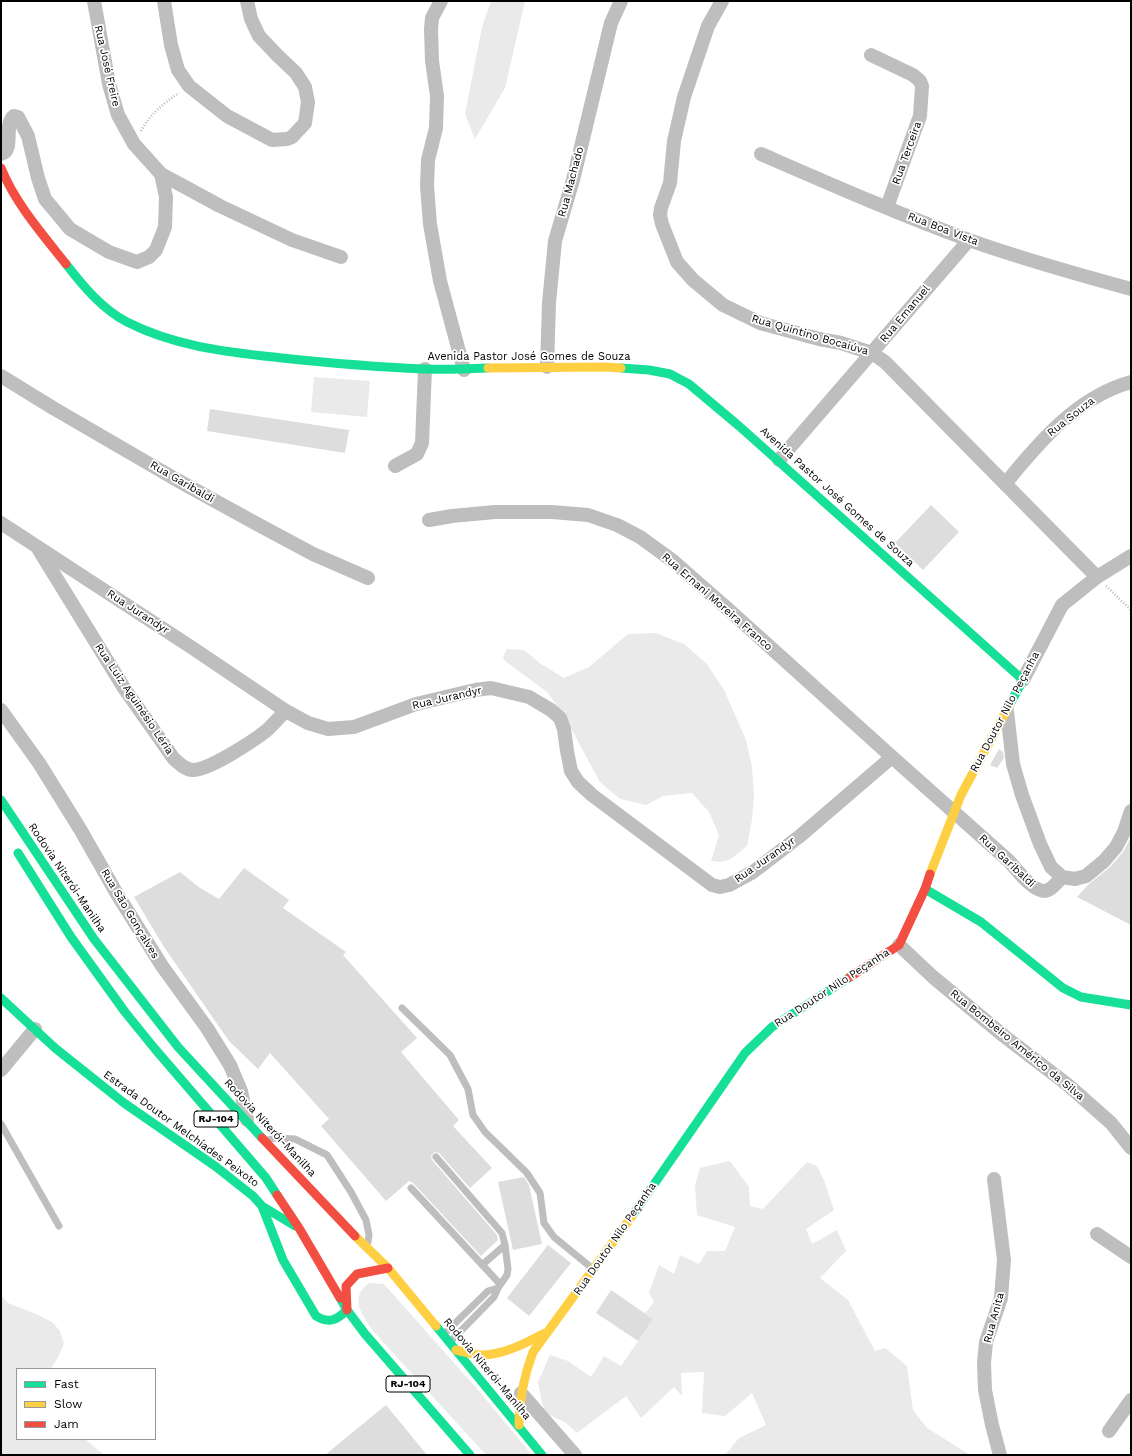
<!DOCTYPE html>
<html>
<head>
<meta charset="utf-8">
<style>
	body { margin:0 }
	#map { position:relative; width:1132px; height:1456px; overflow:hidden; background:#fff; font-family:"Work Sans",sans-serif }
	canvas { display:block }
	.frame { position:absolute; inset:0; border:2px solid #000; pointer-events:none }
	.legend { position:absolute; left:16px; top:1368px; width:140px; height:72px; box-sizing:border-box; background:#fff; border:1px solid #999; margin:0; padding:5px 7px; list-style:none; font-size:12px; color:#000 }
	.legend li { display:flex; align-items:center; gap:8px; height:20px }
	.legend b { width:20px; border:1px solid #999 }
</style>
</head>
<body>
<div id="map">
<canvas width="1132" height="1456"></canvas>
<div class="frame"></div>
<ul class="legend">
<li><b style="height:5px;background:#16e098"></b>Fast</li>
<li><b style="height:5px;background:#ffcf43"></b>Slow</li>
<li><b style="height:5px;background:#f24e42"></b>Jam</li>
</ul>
</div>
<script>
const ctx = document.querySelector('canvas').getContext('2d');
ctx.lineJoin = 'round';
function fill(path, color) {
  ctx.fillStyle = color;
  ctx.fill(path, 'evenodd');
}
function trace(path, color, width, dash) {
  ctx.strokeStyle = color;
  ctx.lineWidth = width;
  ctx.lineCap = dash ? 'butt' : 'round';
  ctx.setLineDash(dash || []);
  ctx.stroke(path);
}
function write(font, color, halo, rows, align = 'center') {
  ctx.font = font + ' "Work Sans",sans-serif';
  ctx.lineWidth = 3.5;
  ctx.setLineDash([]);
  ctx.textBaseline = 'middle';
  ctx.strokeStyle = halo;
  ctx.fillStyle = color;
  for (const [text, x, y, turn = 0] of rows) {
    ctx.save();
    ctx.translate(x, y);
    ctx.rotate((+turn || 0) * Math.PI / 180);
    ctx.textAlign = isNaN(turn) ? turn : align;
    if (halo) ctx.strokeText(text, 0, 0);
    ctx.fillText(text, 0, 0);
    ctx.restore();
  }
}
fill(new Path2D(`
	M491 1H525L505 88 475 139 465 114 482 27Z
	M314 377 370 381 367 417 311 412Z
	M656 633 684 644 707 664 724 690 746 740 752 767 754 794 752 820 747 846C733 857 730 864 711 861L719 835 709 812 692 793 663 796 646 805 620 799 600 782 562 712 547 692 505 661 503 657 507 649 524 650 541 664 564 678 589 667 628 634Z
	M730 1161 749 1187 750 1206 763 1209 807 1162 817 1166 824 1180 834 1210 806 1229 812 1244 837 1230 846 1251 820 1278 848 1300 875 1351 885 1348 907 1366 913 1410 927 1428 970 1455H725L739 1438 766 1425 752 1393 725 1416 702 1413 704 1372 681 1373 682 1396 674 1387 641 1418 626 1396 577 1433 566 1423 546 1413 542 1403 538 1382 550 1355 568 1361 591 1377 604 1356 621 1366 653 1319 645 1313 654 1302 649 1293 659 1265 674 1274 680 1255 699 1264 707 1251H725L735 1227 697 1215 695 1186 700 1168Z
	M369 1283 384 1284 479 1391 532 1455H486L374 1332C363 1316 348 1298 369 1283Z
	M1 1295 8 1303 36 1314 52 1322 60 1331 64 1344 58 1357 51 1369H17V1439H85L104 1455H1Z`), '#eaeaea');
fill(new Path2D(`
	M210 409 349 430 345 453 207 431Z
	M931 505 959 532 923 570 895 543Z
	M999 749 1003 752 1004 758 997 768 990 765Z
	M1131 837V925L1077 897 1089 884 1110 867 1123 852Z
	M244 868 289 900 283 908 346 952 343 955 417 1038 401 1052 459 1120 453 1126 492 1168 470 1188 439 1153 435 1152 431 1156 432 1160 497 1235 498 1240 481 1256 413 1183 409 1181 386 1201 321 1126 329 1119 270 1053 258 1069 229 1041 164 947 134 897 180 872 200 888 219 899Z
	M524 1177 529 1185 542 1244 513 1250 498 1182Z
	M548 1245 571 1263 529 1316 507 1298Z
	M611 1290 653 1319 638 1341 596 1313Z
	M386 1405 427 1455H325Z`), '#ddd');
trace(new Path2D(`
	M141 131C150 115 163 103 179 93
	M1106 586 1131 610`), '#b8b8b8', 2.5, [1, 2]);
trace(new Path2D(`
	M402 1008 450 1055 468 1089 473 1115 485 1132 527 1173 540 1193 544 1223 554 1237 593 1269
	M1 1124 59 1226
	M268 1140 274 1138 295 1139 327 1155 351 1192 366 1220 369 1235 368 1242
	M436 1157 502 1233 505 1245 508 1269 507 1275 498 1288 494 1297 451 1341
	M411 1188 500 1284
	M482 1265 505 1245
	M445 1333 488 1291 498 1288`), '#bebebe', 7);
trace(new Path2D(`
	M164 1 171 45 178 70 189 86 227 116 272 140 287 139 292 137 305 123 308 102 305 87 296 73 277 55 259 36 251 19 247 1
	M441 1 432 18 431 29 432 61 437 96 436 128 428 160 427 186 430 224 440 281 464 370
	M722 1 708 26 684 97 674 141 670 183 661 208 660 215 662 224 677 262 693 280 723 305 760 323 819 339 841 343 872 353 885 362 1097 577
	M871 55 913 75 920 81 922 86 920 116 887 207
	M1 154C15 151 3 124 14 116L18 117 28 136 38 178 45 199 70 229 109 252 137 262 149 257 156 250 165 227 166 197 161 174 134 144 118 115 109 84 94 1
	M761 154C830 184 898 214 969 240 1022 259 1076 274 1131 289
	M161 174 220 206 292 240 341 257
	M547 367 549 303 555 241 573 180 611 23 621 1
	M1 376 53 408 177 480 257 524 313 554 368 578
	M779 460 969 240
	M395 466 417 454 422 443 425 369
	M1005 484C1039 442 1077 397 1131 382
	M429 520 452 516 495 512H552L588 515 617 525 640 537 673 561 729 610 892 757 1009 861C1016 869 1036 896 1048 890 1053 888 1058 881 1062 877
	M1 523 191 647 286 711 308 723 328 729 354 727 416 704 475 690 491 688 529 697 551 710 560 718 564 729 567 751 571 771 578 782 592 795 712 885 720 887 729 885 753 872 800 836 892 757
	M39 550 124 688 174 759C180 764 184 769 192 770 208 771 253 741 266 731 273 725 279 717 286 711
	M1023 680 1062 605 1097 577 1131 556
	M1 710 39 763 80 829 117 894 162 966 207 1028 230 1065 241 1091 247 1120
	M1007 711 1013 764 1022 795 1040 844 1051 867 1062 877 1075 879 1086 876 1104 861 1116 847 1124 832 1131 811
	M899 945 933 977 1004 1036 1068 1085 1111 1123 1131 1148
	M1 1070 35 1029
	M994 1179 1004 1260 1001 1298 986 1342 984 1363 985 1390 992 1425 1000 1455
	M1097 1234 1131 1257
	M521 1393 575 1455
	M1109 1431 1131 1400`), '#bebebe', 14);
trace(new Path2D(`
	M66 264C83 286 102 309 127 322 176 347 228 352 282 358 329 363 377 367 424 369 445 370 467 369 488 368
	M621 368 649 370 670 374 689 384 739 426 1023 680 1010 704
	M1 800 94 939 178 1047 262 1138
	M18 853 71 937 125 1012 155 1049 266 1178 277 1195
	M925 889 981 922 1063 988 1081 997 1131 1005
	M1 998 55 1048 124 1103 215 1166 253 1196 262 1206 283 1260 316 1316C329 1324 337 1320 347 1310
	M262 1206 295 1226
	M632 1216 745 1053 772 1027 850 977
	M340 1298 347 1310 365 1334 470 1455
	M436 1326 542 1455`), '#16e098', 9);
trace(new Path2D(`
	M488 368 605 367 621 368
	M930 874 961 795 1010 704
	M355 1236 388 1268 436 1326
	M456 1350C465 1352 474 1355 484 1355 505 1354 526 1343 545 1333
	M519 1425C519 1399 524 1376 533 1352L632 1216`), '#ffcf43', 9);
trace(new Path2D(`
	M1 168C15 203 43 235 66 264
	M850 977 899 945 925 889 930 874
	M262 1138 355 1236
	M277 1195 299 1228 340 1298
	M347 1310 346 1286 357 1274 388 1268`), '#f24e42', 9);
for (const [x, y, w] of [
	[216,1119,44],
	[408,1384,44]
]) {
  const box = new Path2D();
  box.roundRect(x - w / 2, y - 8, w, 16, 3);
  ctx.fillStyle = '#fff';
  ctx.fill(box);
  trace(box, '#000', 1);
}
write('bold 10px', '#000', null, [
	["RJ-104",216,1119],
	["RJ-104",408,1384]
]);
write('11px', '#000', '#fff', [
	["Rua José Freire",107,66,77],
	["Rua Terceira",907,153,-70],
	["Rua Machado",571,182,-75],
	["Rua Boa Vista",943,229,21],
	["Rua Emanuel",905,314,-50],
	["Rua Quintino Bocaiúva",810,335,16],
	["Avenida Pastor José Gomes de Souza",529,357],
	["Rua Souza",1071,417,-38],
	["Rua Garibaldi",182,482,30],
	["Avenida Pastor José Gomes de Souza",837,497,42],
	["Rua Ernani Moreira Franco",717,602,41],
	["Rua Jurandyr",138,612,33],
	["Rua Jurandyr",447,698,-13],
	["Rua Luiz Aguinésio Léria",134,699,56],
	["Rua Doutor Nilo Peçanha",1005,712,-62],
	["Rua Jurandyr",765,860,-35],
	["Rua Garibaldi",1007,861,43],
	["Rodovia Niterói-Manilha",67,878,56],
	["Rua São Gonçalves",130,914,59],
	["Rua Doutor Nilo Peçanha",832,988,-33],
	["Rua Bombeiro Américo da Silva",1017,1045,39],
	["Rodovia Niterói-Manilha",270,1128,47],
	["Estrada Doutor Melchíades Peixoto",181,1129,36],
	["Rua Doutor Nilo Peçanha",615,1239,-55],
	["Rua Anita",994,1318,-75],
	["Rodovia Niterói-Manilha",487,1369,50]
]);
</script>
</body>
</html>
